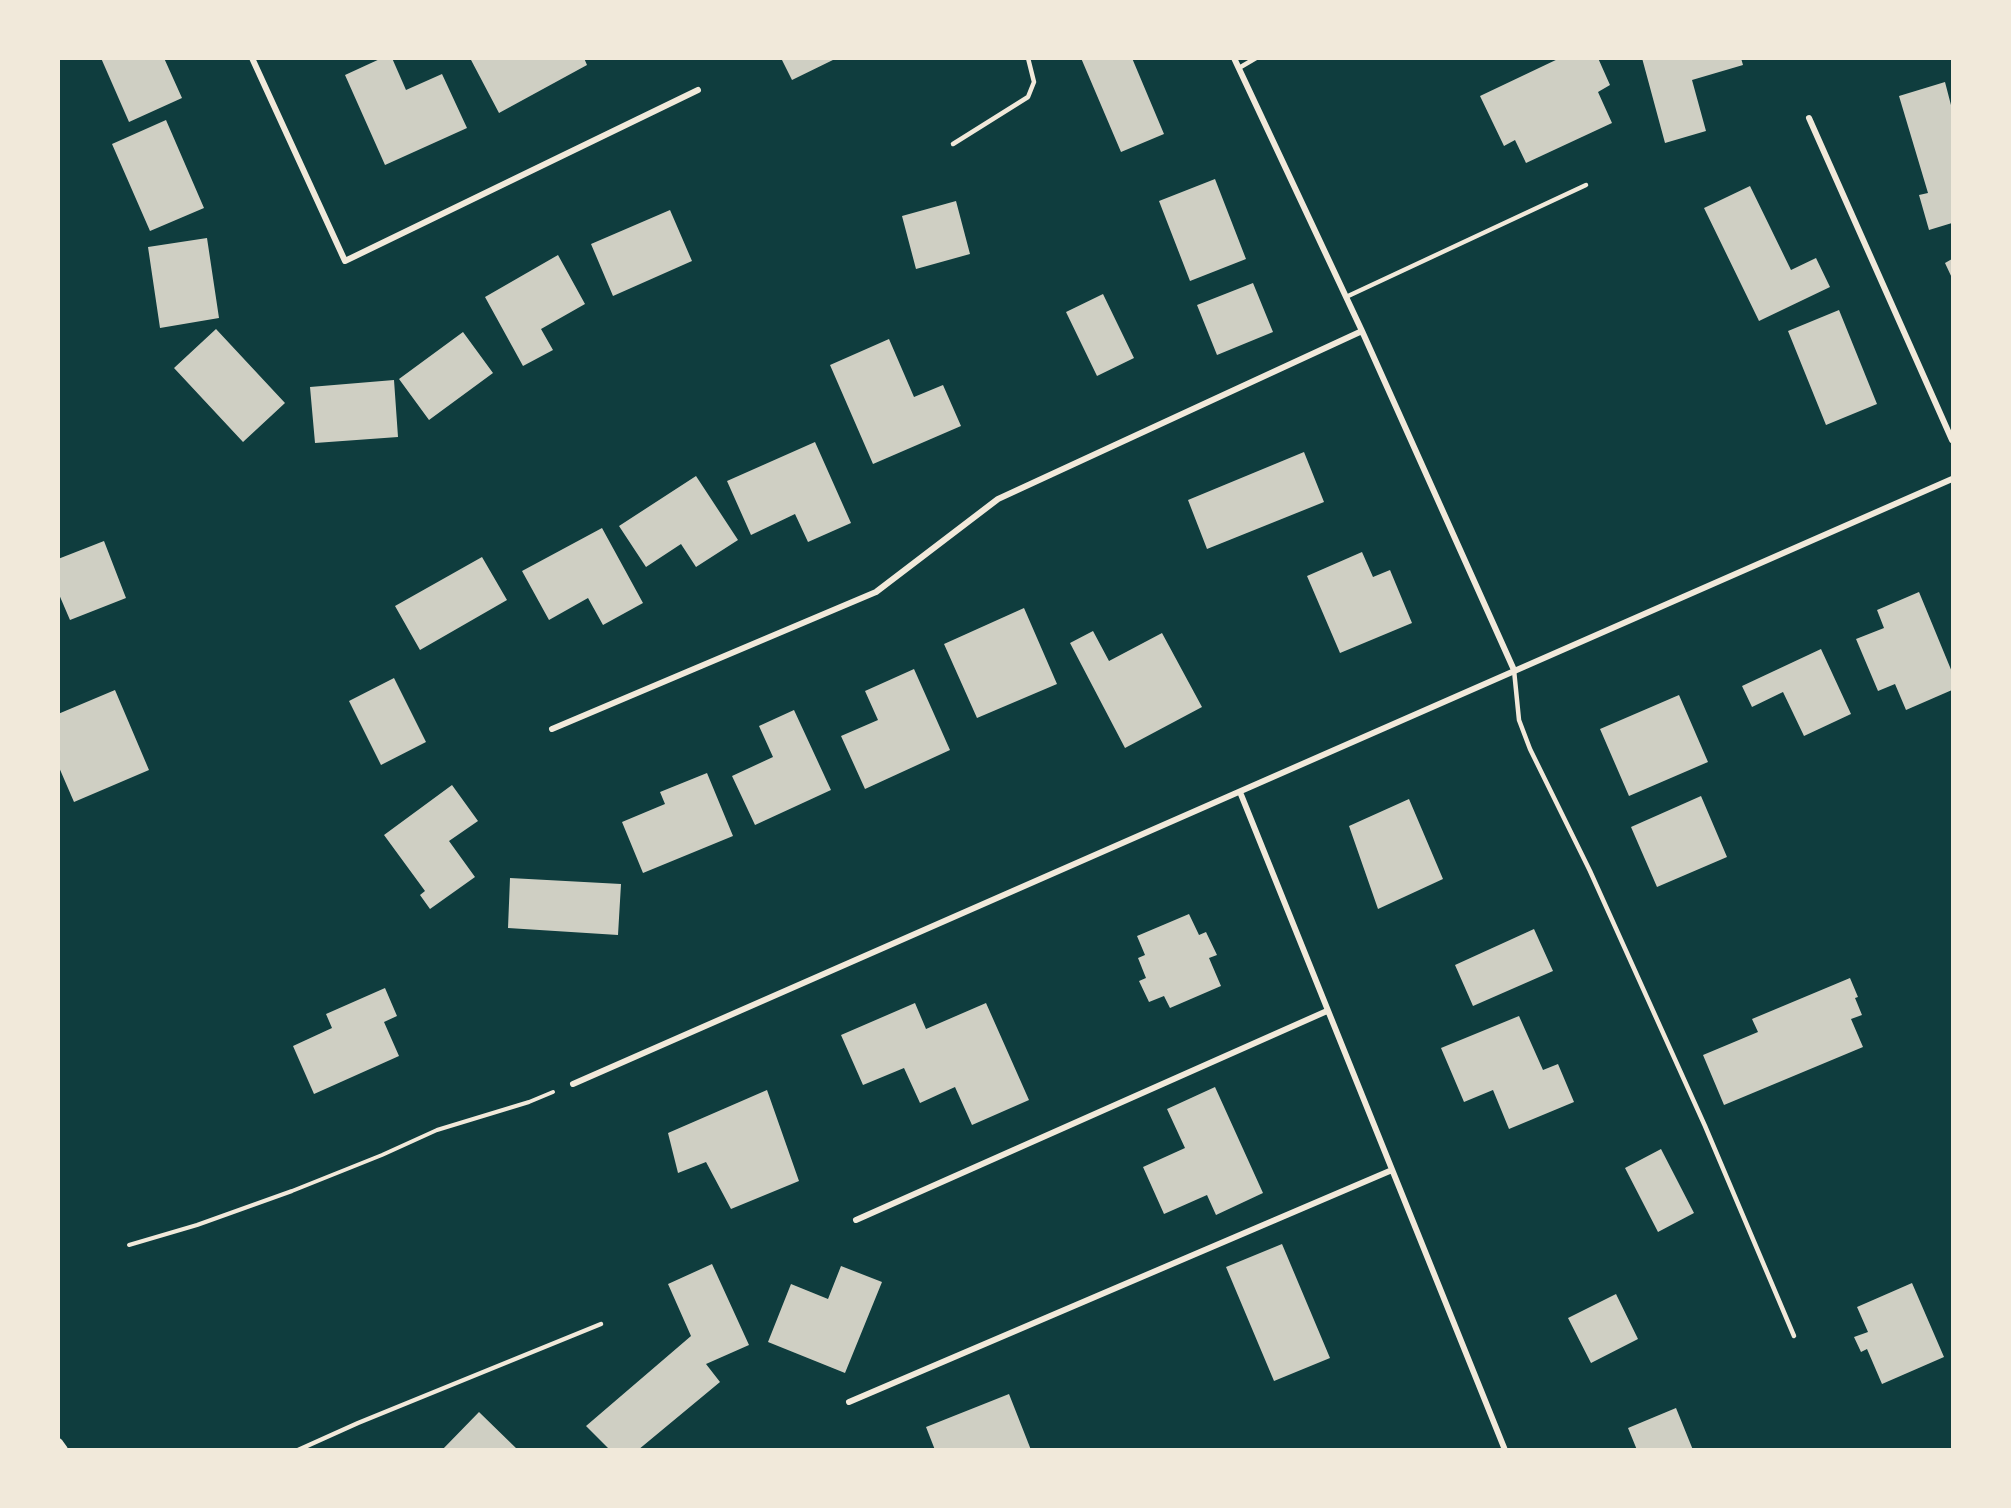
<!DOCTYPE html>
<html>
<head>
<meta charset="utf-8">
<style>
	body { margin:0 }
	#map { position:relative; width:2011px; height:1508px; overflow:hidden; background:#0f3d3e; font-family:Helvetica,sans-serif }
	canvas { display:block }
	.frame { position:absolute; inset:0; border:60px solid #f1e9da; pointer-events:none }
</style>
</head>
<body>
<div id="map">
<canvas width="2011" height="1508"></canvas>
<div class="frame"></div>
</div>
<script>
const ctx = document.querySelector('canvas').getContext('2d');
ctx.lineJoin = 'round';
function fill(path, color) {
  ctx.fillStyle = color;
  ctx.fill(path, 'evenodd');
}
function trace(path, color, width, dash) {
  ctx.strokeStyle = color;
  ctx.lineWidth = width;
  ctx.lineCap = dash ? 'butt' : 'round';
  ctx.setLineDash(dash || []);
  ctx.stroke(path);
}
fill(new Path2D(`
	M101 58H164L182 98 129 122Z
	M382 58H392L406 90 442 74 467 128 385 165 345 75Z
	M470 58H584L587 65 499 113Z
	M781 58H837L792 80Z
	M1081 58H1132L1164 134 1121 152Z
	M1560 58H1598L1610 85 1598 92 1612 123 1526 163 1515 140 1504 146 1480 96Z
	M1642 58H1741L1743 65 1692 80 1706 131 1665 143Z
	M1945 82 1952 109V223L1929 230 1919 195 1928 193 1899 96Z
	M166 120 204 208 150 231 112 144Z
	M1215 179 1246 259 1190 281 1159 201Z
	M1750 186 1791 270 1816 258 1830 287 1759 321 1704 208Z
	M956 201 970 254 916 269 902 216Z
	M670 210 692 261 613 296 591 244Z
	M207 238 219 318 160 328 148 247Z
	M558 255 585 304 541 329 553 350 523 366 485 297Z
	M1952 259V278L1945 263Z
	M1253 283 1273 332 1217 355 1197 305Z
	M1103 294 1134 358 1097 376 1066 312Z
	M1839 310 1877 404 1826 425 1788 331Z
	M216 329 285 403 243 442 174 368Z
	M463 332 493 373 429 420 399 379Z
	M889 339 914 397 943 385 961 426 873 464 830 365Z
	M394 380 398 437 315 443 310 387Z
	M815 442 851 523 808 542 795 514 751 535 727 481Z
	M1304 452 1324 502 1207 549 1188 500Z
	M696 476 738 540 696 567 681 544 646 567 619 526Z
	M602 528 643 603 603 625 588 598 549 620 522 571Z
	M104 541 126 598 70 620 58 592V559Z
	M1362 552 1373 577 1390 570 1412 623 1340 653 1307 576Z
	M482 557 507 600 420 650 395 606Z
	M1919 592 1952 672V690L1906 710 1895 684 1878 691 1856 639 1884 628 1877 610Z
	M1024 608 1057 684 977 718 944 644Z
	M1093 631 1109 661 1162 633 1202 707 1125 748 1070 643Z
	M1821 649 1851 714 1804 736 1783 692 1752 707 1742 686Z
	M914 669 950 750 865 789 841 736 878 720 865 691Z
	M394 678 426 742 381 765 349 701Z
	M115 690 149 770 74 802 58 765V714Z
	M1679 695 1708 762 1629 796 1600 729Z
	M794 710 831 790 755 825 732 776 773 757 759 726Z
	M707 773 733 836 643 873 622 822 665 804 660 792Z
	M452 785 478 821 449 841 475 877 430 909 420 895 425 891 384 835Z
	M1701 796 1727 857 1657 887 1631 827Z
	M1409 799 1443 879 1378 909 1349 826Z
	M510 878 621 884 618 935 508 928Z
	M1189 914 1199 935 1206 932 1217 955 1209 958 1221 986 1170 1008 1164 996 1149 1002 1139 981 1146 978 1138 958 1145 955 1137 936Z
	M1534 929 1553 971 1473 1006 1455 965Z
	M1850 978 1858 997 1855 998 1862 1015 1851 1019 1863 1047 1724 1105 1703 1055 1758 1032 1752 1019Z
	M385 988 397 1016 384 1022 399 1056 314 1094 293 1046 332 1028 326 1014Z
	M915 1003 926 1029 986 1003 1029 1100 972 1125 955 1087 920 1103 904 1068 863 1085 841 1035Z
	M1519 1016 1543 1070 1558 1064 1574 1102 1509 1129 1493 1090 1464 1102 1441 1048Z
	M1215 1087 1263 1193 1216 1215 1207 1195 1164 1214 1143 1167 1185 1148 1167 1109Z
	M767 1090 799 1181 731 1209 706 1162 678 1173 668 1133Z
	M1661 1149 1694 1213 1658 1232 1625 1168Z
	M1282 1244 1330 1358 1274 1381 1226 1267Z
	M712 1264 749 1345 706 1364 720 1382 638 1450H610L586 1426 691 1336 668 1284Z
	M841 1266 882 1282 845 1373 768 1342 791 1284 828 1299Z
	M1912 1283 1944 1357 1882 1384 1867 1349 1861 1352 1854 1337 1868 1332 1857 1307Z
	M1616 1294 1638 1339 1591 1363 1568 1318Z
	M1009 1394 1031 1450H935L926 1427Z
	M1676 1408 1693 1450H1637L1628 1428Z
	M479 1412 518 1450H442Z`), '#cfcfc3');
trace(new Path2D(`
	M129 1245 197 1225 292 1191 382 1155 437 1130 529 1102 553 1092`), '#f1e9da', 4);
trace(new Path2D(`
	M1239 68 1256 58
	M953 144 1028 97 1034 82 1028 58
	M1346 297 1586 185
	M1514 670 1519 720 1530 749 1590 871 1705 1126 1794 1336
	M298 1450 358 1423 601 1324`), '#f1e9da', 4.5);
trace(new Path2D(`
	M252 58 345 261 698 90
	M1234 58 1362 331 1514 670
	M1809 118 1952 440
	M552 729 876 592 998 499 1362 331
	M1240 792 1505 1450
	M573 1084 1952 479
	M856 1220 1327 1011
	M849 1402 1392 1170`), '#f1e9da', 6);
trace(new Path2D(`
	M58 1443 63 1450`), '#f1e9da', 10);
</script>
</body>
</html>
